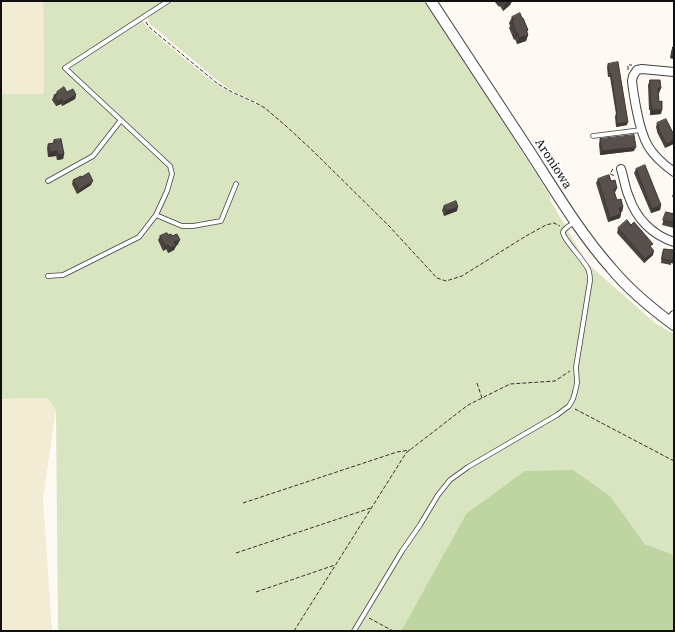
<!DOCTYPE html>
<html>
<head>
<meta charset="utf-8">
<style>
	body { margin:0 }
	#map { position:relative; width:675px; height:632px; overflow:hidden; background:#fefaf3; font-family:"Noto Serif",serif }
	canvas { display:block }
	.frame { position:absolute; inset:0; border:2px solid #0f0f0f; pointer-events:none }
</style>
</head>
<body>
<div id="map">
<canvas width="675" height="632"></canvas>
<div class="frame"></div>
</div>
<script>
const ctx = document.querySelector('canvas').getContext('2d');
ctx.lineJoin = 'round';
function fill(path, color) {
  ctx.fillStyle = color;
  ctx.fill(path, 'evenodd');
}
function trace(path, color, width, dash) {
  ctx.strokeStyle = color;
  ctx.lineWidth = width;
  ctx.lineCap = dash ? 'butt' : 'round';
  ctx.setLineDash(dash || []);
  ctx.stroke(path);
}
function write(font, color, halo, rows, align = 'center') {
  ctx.font = font + ' "Noto Serif",serif';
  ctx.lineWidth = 4;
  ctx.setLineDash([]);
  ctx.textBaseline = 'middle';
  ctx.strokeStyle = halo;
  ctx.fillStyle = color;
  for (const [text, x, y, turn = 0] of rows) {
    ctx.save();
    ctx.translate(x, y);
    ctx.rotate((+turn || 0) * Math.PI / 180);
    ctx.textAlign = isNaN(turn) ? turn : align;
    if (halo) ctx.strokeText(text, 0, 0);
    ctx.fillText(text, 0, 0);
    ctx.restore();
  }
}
fill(new Path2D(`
	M1 1H43L44 81 43 94H1Z
	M47 398 56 410 43 498 52 631H1V399Z`), '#f2ecd5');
fill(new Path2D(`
	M43 1H164L76 60 142 20 148 28 205 76 222 88 262 107 256 102 235 92 222 84 150 24 148 21 149 15 172 1H427L550 196V200L587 263 655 323 674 334V555L645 544 611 497 466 514 401 631H58L56 410 47 398 1 399V94H43L44 81Z`), '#d8e5c0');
fill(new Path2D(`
	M573 470 611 497 645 544 674 555V631H401L466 514 525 471Z`), '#bed4a1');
const service = new Path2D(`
	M593 136 641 130
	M48 181 93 156 121 120
	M156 215 182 226H193L221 221 236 184
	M48 276 63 275 139 237 156 215 167 191 172 174 170 166 65 68 168 1
	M354 631 402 551 420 525 438 495 450 480 468 467 557 415 569 406 573 399 575 392 577 383 576 367 590 281C590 277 590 273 588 269 584 260 562 238 563 232 564 228 572 224 575 222`);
const minor = new Path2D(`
	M674 72 642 69 637 70 633 76 632 81C633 91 635 102 637 112 643 142 649 154 674 172
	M621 169C624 178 625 188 629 197 636 218 652 235 674 242
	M669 321 674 315`);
const tertiary = new Path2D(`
	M431 1C463 50 495 99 528 149 554 189 579 232 611 268 629 290 651 308 674 325`);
trace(service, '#424242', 5.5);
trace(minor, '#424242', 10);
trace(tertiary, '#424242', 12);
trace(new Path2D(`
	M146 22 149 27 218 84 232 92 254 102 265 108 286 126 314 152 389 226 437 278 446 281 462 276 526 236 546 225 554 223 560 226
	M628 70V65H632
	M613 169 610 174 615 176
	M477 383 482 398
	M575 409 674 461
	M243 503 397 452 410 450
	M236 553 371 508
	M256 592 335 565
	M369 618 393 631
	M294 631 406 453 468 405 510 384 555 381 570 371`), '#313131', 1, [4, 2]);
trace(service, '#fff', 4);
trace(minor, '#fff', 8);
trace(tertiary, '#fff', 10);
fill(new Path2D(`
	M494 1H512L510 5 503 11 500 6 499 7Z
	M512 17 527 31 528 35 526 41 517 44 515 39 514 40 509 28 510 26 509 23Z
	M673 47 674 59 670 58 671 52Z
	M608 64 627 125 616 127 615 117 616 114 610 77H608L607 67Z
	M650 80 661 88 659 93H658L661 114 650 115V110H649L648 85Z
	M57 92H67L76 95 75 99 62 106 61 104 56 106 52 100 54 95 56 94Z
	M657 123 674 135 665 148 657 132V131L656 127Z
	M600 139 634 151 600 155 599 144Z
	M54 140 64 154 63 159 57 160 56 156 48 157 47 148 48 144 53 143Z
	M636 169 661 205 660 210 651 213 634 173Z
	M81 177 91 185 77 194 72 184 73 180Z
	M598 179 611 181 617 188 615 192V193L617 200 623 207 622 212H621V214L620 218 608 222 596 183Z
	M674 190V197H672Z
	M444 206 457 211 444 216 442 210Z
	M666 212 674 214V228L662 225Z
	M618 228 652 248 653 255 644 263 617 233Z
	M168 235 172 236 178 244 176 246 174 250 168 253 166 249 163 251 158 240 160 236Z
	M664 249 674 250V264L671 263V265L661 263 662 253Z`), '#4b4542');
fill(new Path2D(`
	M501 1H502L500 6 499 7Z
	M510 1H512L510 5 503 11 505 4Z
	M526 30H528L525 36 528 35 526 41 517 44 519 38Z
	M516 33H518L515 39 514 40Z
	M672 54H674V59L670 58Z
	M658 88H661L659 93H656Z
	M76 95 75 99 62 106 64 102Z
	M62 99 61 104 56 106 58 102Z
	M652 110H662L661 114 650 115Z
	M628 122 627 125 616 127 617 124Z
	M674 140V144L665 148 666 144Z
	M636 147 634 151 600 155 602 151Z
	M57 151 56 156 48 157 50 152Z
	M64 154 63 159 57 160 58 155Z
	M93 181 91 185 77 194 79 190Z
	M617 188 615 192 612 194 614 189Z
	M661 205 660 210 651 213 652 209Z
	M458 207 457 211 444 216 446 211Z
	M623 207 622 212 618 213 619 208Z
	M621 214 620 218 608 222 610 218Z
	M180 240 178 244 176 246 174 250 168 253 169 248 174 242Z
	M168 245 166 249 163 251 165 246Z
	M654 251 653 255 644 263 645 259Z`), '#3d3836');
const building = new Path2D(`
	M503 1H510L505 4Z
	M520 13 522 18H523L528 30H526L528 35 519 38 518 33H516L512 21H513L512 17Z
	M673 47H674V54H672Z
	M618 62 628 122 617 124 616 114H617L611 74H609L608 64Z
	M650 80H660L661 88H658L659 102 662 101V110H652L651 105V106Z
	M64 87 67 92 73 89 76 95 64 102 62 99 58 102 54 95 58 93 57 92Z
	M666 119 674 135V140L666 144 658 128 659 127 657 123Z
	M634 135 636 147 602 151 600 139Z
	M61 139 64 154 58 155 57 151 50 152 48 144 54 143V140Z
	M645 165 661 205 652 209 636 169Z
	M89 173 93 181 79 190 73 180 81 176V177Z
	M609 175 611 181 615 180 617 188 614 189 615 195 617 200 621 199 623 207 619 208 621 214 610 218 598 179Z
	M456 201 458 207 446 211 444 206Z
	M666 212 674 214V223L663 220Z
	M627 220 631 225 634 222 653 244 650 246 654 251 645 259 618 228Z
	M167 233 168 235 171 234 172 236 177 234 180 240 174 242 176 246 169 248 168 245 165 246 160 236Z
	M664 249 674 250V259H672V261L662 259Z`);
fill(building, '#57504d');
trace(building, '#3d3836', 1);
write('12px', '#0f0f0f', '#fff', [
	["Aroniowa",553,164,57]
]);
</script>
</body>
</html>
